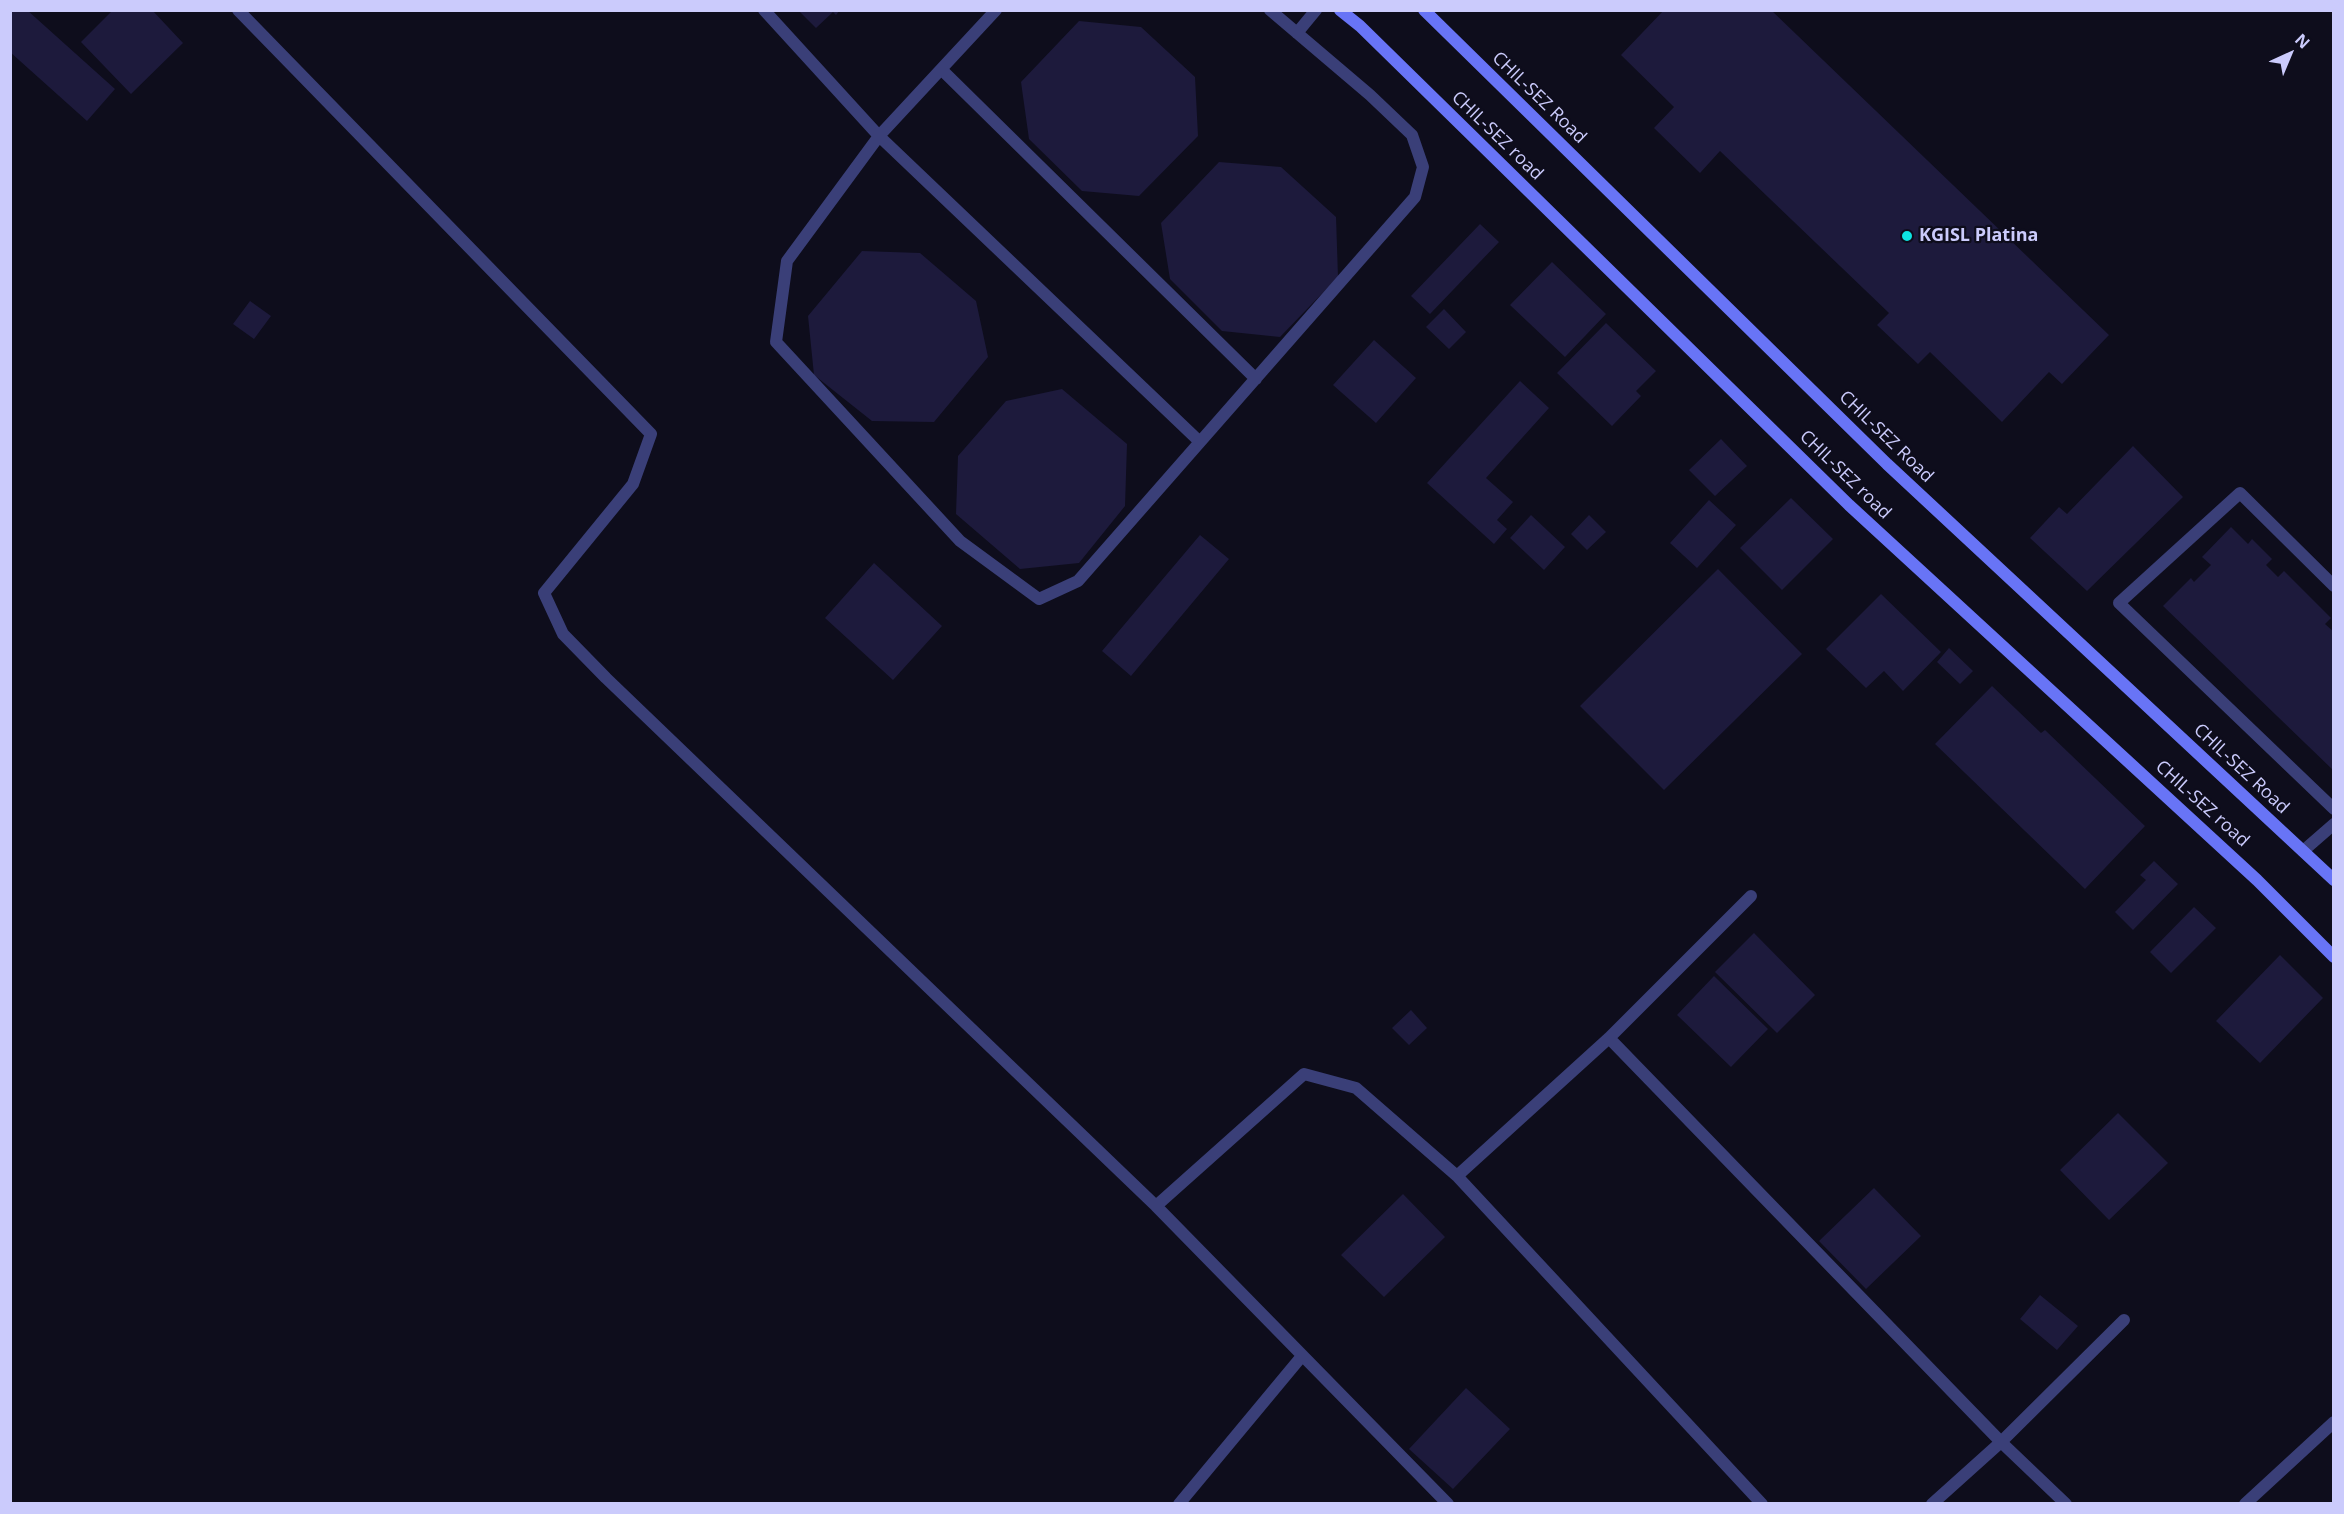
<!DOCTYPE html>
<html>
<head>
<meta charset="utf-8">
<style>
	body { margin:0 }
	#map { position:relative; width:2344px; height:1514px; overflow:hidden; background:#0e0d1c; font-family:"Open Sans",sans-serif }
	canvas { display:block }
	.frame { position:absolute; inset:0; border:12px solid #cbcbfc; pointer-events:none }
	.north { position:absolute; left:2260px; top:24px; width:60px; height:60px; -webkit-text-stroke:4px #0e0d1c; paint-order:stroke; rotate:44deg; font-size:16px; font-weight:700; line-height:24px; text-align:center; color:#cbcbfc }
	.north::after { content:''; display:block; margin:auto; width:21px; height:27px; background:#cbcbfc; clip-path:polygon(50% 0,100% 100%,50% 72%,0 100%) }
</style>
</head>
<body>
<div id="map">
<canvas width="2344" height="1514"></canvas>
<div class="frame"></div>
<div class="north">N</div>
</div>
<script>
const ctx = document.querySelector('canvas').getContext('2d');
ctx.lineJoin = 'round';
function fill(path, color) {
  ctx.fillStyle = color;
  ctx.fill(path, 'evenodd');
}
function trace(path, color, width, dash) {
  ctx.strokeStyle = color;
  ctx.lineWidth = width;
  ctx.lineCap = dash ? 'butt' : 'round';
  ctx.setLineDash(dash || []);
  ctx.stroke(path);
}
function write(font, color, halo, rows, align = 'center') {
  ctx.font = font + ' "Open Sans",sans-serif';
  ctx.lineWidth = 4.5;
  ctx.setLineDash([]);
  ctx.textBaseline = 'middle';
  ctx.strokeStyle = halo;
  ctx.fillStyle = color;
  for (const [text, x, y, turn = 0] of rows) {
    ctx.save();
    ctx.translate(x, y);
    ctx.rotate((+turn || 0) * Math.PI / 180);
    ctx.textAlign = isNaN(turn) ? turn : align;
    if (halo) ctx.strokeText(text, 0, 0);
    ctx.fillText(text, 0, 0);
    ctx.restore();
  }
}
fill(new Path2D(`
	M10 10H27L115 89 87 121 10 52Z
	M113 10H152L183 43 131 94 81 42Z
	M798 10H840L836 15 833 12 816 28Z
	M1664 10H1771L2109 335 2062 384 2049 372 2002 422 1930 352 1918 364 1877 325 1889 313 1720 151 1700 173 1654 128 1674 107 1621 55Z
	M1079 21 1141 27 1195 77 1198 136 1139 196 1082 191 1029 139 1021 82Z
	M1219 162 1281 167 1336 217 1338 277 1280 337 1222 331 1170 279 1161 223Z
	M1480 224 1499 242 1430 314 1411 296Z
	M862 251 920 253 976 301 988 357 934 422 872 421 814 375 808 316Z
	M1552 262 1606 314 1565 357 1510 305Z
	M250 301 271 316 254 339 233 324Z
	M1444 309 1466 332 1449 349 1426 327Z
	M1606 323 1656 371 1636 391 1641 396 1612 426 1557 373Z
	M1374 340 1416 378 1376 423 1333 385Z
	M1520 381 1549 408 1486 478 1513 502 1497 520 1507 529 1494 544 1427 483Z
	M1062 389 1127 444 1125 506 1079 563 1020 569 956 514 958 456 1006 401Z
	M1721 439 1747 466 1715 496 1689 470Z
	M2133 446 2183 497 2087 591 2030 538 2059 507 2067 514Z
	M1791 498 1833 539 1782 590 1740 548Z
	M1709 500 1736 525 1697 568 1670 543Z
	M1531 515 1565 547 1544 570 1510 538Z
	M1589 515 1606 532 1587 550 1571 534Z
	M2231 527 2248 544 2252 539 2272 559 2266 565 2278 577 2284 571 2331 618 2325 624 2334 632V771L2163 606 2191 578 2194 582 2211 565 2202 557Z
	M1200 535 1229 559 1131 676 1102 651Z
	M874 563 942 626 893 680 825 618Z
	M1718 569 1802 654 1664 790 1580 706Z
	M1881 594 1941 652 1903 691 1884 671 1866 688 1826 649Z
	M1949 648 1973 671 1960 684 1937 662Z
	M1992 686 2041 733 2045 730 2145 826 2085 889 1935 744Z
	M2154 861 2178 884 2133 930 2115 912 2146 880 2140 875Z
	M2194 907 2216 928 2171 973 2150 952Z
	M1754 933 1815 995 1777 1033 1715 972Z
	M2280 955 2323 998 2260 1063 2216 1021Z
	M1714 976 1768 1029 1731 1067 1677 1015Z
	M1411 1010 1427 1028 1409 1045 1392 1028Z
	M2118 1113 2168 1163 2109 1220 2060 1170Z
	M1874 1188 1921 1236 1866 1289 1819 1241Z
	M1403 1194 1445 1237 1384 1297 1341 1255Z
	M2040 1295 2078 1326 2057 1350 2020 1319Z
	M1466 1388 1510 1429 1453 1489 1409 1449Z`), '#1d1a3c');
trace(new Path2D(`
	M238 10 651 434 633 484 544 593 563 634 606 678 1156 1206 1448 1504
	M764 10 879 136 1200 442
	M996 10 879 136 787 261 776 342 960 541 1039 599 1078 581 1415 197 1423 167 1412 135 1370 95 1270 10
	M1297 33 1316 10
	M942 70 1256 379
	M2334 586 2240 493 2119 603 2334 809
	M2303 851 2334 824
	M1609 1038 2001 1442 2066 1504
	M1457 1176 1762 1504
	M1156 1206 1304 1074 1356 1088 1457 1176 1609 1038 1751 896
	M1179 1504 1302 1356
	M1932 1504 2001 1442 2124 1320
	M2245 1504 2334 1422`), '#3a3f78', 12);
trace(new Path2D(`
	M1340 10 1360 26 1849 505 2257 880 2334 957
	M1424 10 1887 464 2334 880`), '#6874f6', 12);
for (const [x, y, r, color] of [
	[1907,236,6,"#0ee4e2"]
]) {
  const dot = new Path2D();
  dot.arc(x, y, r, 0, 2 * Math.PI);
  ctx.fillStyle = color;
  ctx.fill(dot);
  trace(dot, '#0e0d1c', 2);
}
write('18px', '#cbcbfc', '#0e0d1c', [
	["CHIL-SEZ Road",1539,98,44],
	["CHIL-SEZ road",1497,136,44],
	["CHIL-SEZ Road",1886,437,44],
	["CHIL-SEZ road",1845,475,44],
	["CHIL-SEZ Road",2241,769,43],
	["CHIL-SEZ road",2202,804,42]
]);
write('bold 18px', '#cbcbfc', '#0e0d1c', [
	["KGISL Platina",1919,236]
], 'left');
</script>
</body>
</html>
